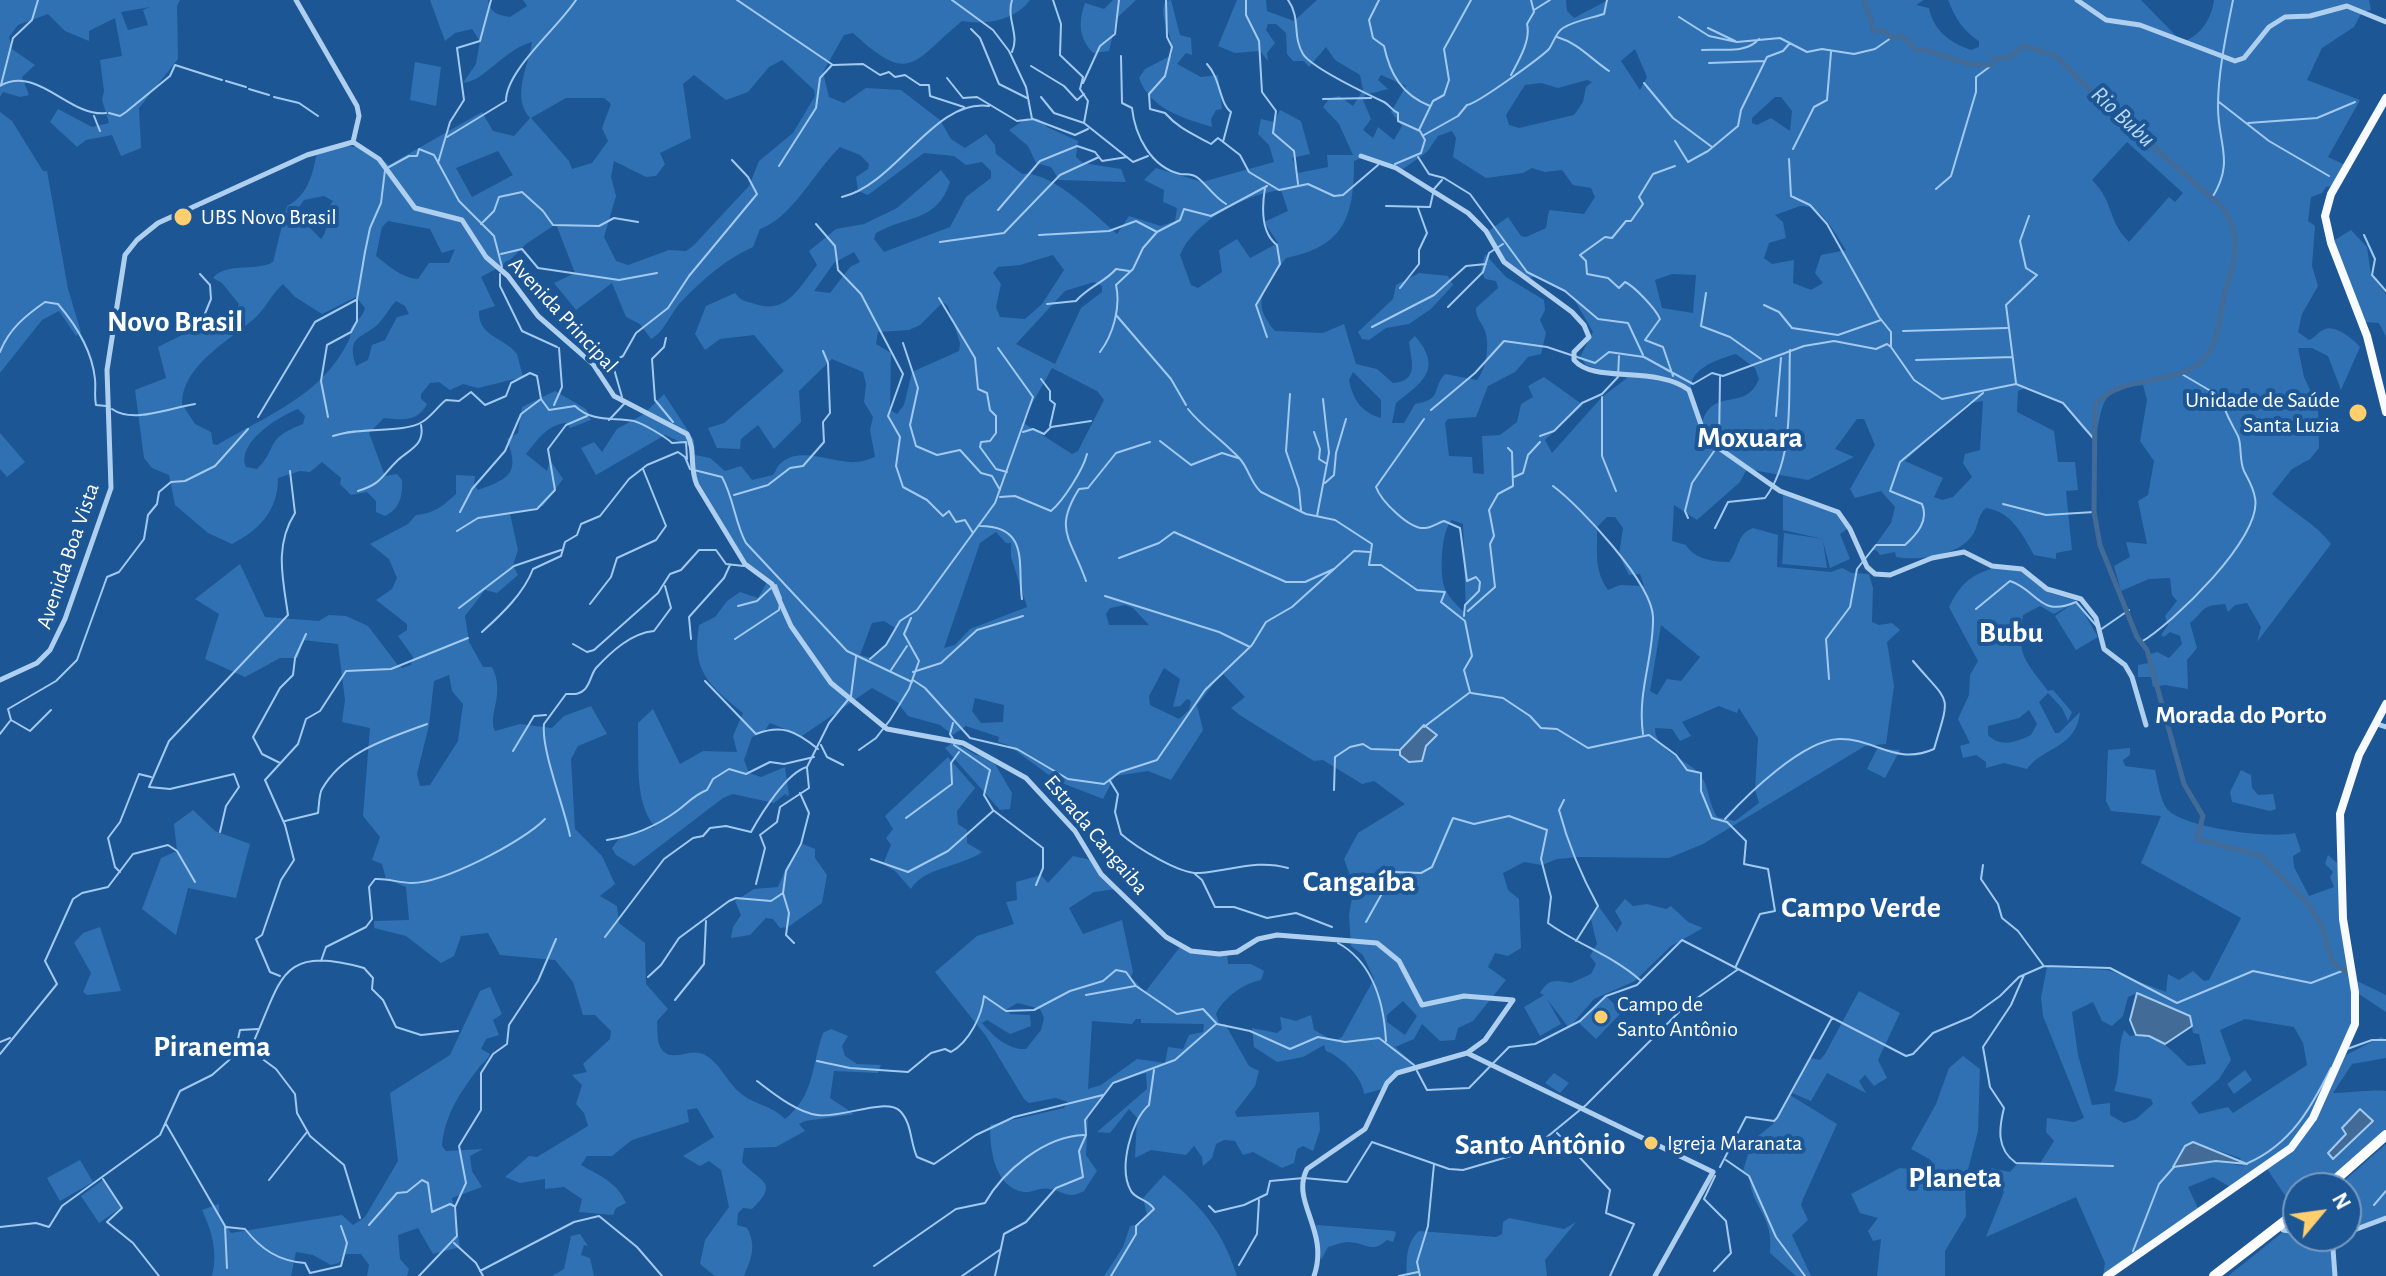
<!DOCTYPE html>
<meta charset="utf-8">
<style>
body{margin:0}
#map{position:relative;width:2386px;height:1276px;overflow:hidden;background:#1c5695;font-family:"Alegreya Sans",sans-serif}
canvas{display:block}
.north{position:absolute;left:2282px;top:1172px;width:80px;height:80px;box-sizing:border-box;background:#1c5695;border:2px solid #779abf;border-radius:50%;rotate:61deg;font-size:22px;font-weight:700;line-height:32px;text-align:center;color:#fff}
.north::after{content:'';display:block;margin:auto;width:28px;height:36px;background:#ffce6d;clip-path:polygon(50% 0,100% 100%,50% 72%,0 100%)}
</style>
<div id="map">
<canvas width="2386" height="1276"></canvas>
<div class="north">N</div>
</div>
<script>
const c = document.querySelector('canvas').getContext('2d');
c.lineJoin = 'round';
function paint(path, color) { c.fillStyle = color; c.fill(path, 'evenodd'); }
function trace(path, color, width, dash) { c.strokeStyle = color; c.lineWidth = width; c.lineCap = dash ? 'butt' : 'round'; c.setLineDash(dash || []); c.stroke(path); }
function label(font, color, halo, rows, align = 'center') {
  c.font = font + ' "Alegreya Sans",sans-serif'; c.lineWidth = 8; c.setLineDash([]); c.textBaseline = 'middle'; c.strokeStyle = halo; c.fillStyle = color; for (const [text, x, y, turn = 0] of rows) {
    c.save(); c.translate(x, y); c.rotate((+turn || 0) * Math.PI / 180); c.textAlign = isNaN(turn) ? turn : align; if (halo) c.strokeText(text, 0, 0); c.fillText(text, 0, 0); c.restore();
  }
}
paint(new Path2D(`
 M 0,0 L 180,0 L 177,6 L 178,59 L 139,108 L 141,148 L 121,156 L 112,135 L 86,140 L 77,147 L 50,122 L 58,109 L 92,127 L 109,123 L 102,100 L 104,91 L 100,60 L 122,56 L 115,18 L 89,31 L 89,41 L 65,31 L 48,14 L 18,25 L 9,37 L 12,49 L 35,65 L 22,77 L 29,95 L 20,97 L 3,92 L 0,97 ZM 150,7 L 143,10 L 148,25 L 128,30 L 121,12 Z
 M 430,0 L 488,0 C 490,13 498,15 510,17 L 527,6 L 523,0 L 1030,0 C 1014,21 986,25 962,21 C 913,61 911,87 853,33 L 844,35 L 823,72 L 829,97 L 844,103 L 866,88 L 901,90 L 940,120 L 951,139 L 965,148 L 986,134 L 995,145 L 996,154 L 1022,174 C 1049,169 1097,216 1117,234 L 1129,216 L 1161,226 L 1175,221 L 1177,208 L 1163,202 L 1164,190 L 1144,180 L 1156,168 L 1202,182 L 1274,162 L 1269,145 L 1258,134 L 1261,119 L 1274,122 L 1280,110 L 1301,121 L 1310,154 L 1292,158 L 1298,173 L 1328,167 L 1327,155 L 1353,155 L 1339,124 L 1323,107 L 1329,99 L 1339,96 L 1353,106 L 1363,90 L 1360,75 L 1335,60 L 1326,47 L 1309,67 L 1304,61 L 1293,61 L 1287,54 L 1286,33 L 1276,24 L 1268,24 L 1266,30 L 1275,43 L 1267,53 L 1268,61 L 1260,51 L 1235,53 L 1218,46 L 1237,0 L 1266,0 L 1267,11 L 1294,21 L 1317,0 L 1566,0 L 1567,11 L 1574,18 L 1608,0 L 1924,0 L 1916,5 L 1929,8 C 1933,30 1950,43 1971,50 L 1979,47 L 1979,41 C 1964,32 1955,18 1948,0 L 2141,0 L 2182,42 C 2200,37 2212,18 2214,0 L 2369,0 L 2371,10 L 2362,12 L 2354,27 L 2322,48 L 2307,80 L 2360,100 L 2328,157 L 2345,165 L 2333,186 L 2326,187 L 2322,193 L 2311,197 L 2308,221 L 2315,226 L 2312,266 L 2318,286 L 2302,314 L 2298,332 L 2309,340 C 2315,338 2319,331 2325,329 C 2336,325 2353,339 2360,347 L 2341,390 L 2328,356 L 2312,348 L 2298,348 L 2304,377 L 2318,407 L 2319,448 L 2310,459 L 2292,469 L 2272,494 C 2292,512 2315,523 2331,544 L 2257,642 L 2261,627 L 2247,603 L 2235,605 L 2228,612 L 2225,604 C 2199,606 2207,609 2190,623 L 2197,648 L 2187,660 L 2188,689 L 2165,685 L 2153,687 L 2151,677 L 2138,677 L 2138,665 L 2149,663 L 2146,645 L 2151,654 L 2157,652 L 2169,658 L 2182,644 L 2180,636 L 2170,632 L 2164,637 L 2161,635 L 2168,625 L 2165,616 L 2177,601 L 2172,595 L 2170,578 L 2149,579 L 2121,591 L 2114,566 L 2130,557 L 2126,542 L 2147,544 L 2138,501 L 2148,495 L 2154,461 L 2140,441 L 2147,400 L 2143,385 C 2097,390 2105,404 2095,437 C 2081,432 2074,414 2063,404 C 2060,400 2034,391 2028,387 L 2018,391 L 2017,412 L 2054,431 L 2058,462 L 2075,462 L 2078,490 L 2066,491 L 2072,550 L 2056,553 L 2056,559 L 2034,555 C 2022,534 2012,512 1986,508 C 1977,515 1979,526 1972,536 C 1957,556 1919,561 1896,557 L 1895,552 L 1880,555 L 1876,550 L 1871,551 L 1891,523 L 1895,507 L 1881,491 L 1855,498 L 1850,489 L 1875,445 L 1864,419 L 1857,419 L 1835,449 L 1854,457 L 1808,480 L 1747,469 L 1740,482 L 1697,520 L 1674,505 L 1672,541 L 1686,545 C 1694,559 1714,562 1729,562 C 1739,551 1736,534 1753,528 L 1778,535 L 1777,567 L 1831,572 L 1842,568 L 1852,573 L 1869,574 L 1873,588 L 1872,622 L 1879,625 L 1892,623 L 1900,630 L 1887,642 L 1894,686 L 1886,744 L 1865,746 L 1703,844 L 1669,858 L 1580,857 L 1557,859 L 1542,865 L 1524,862 L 1503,873 L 1508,890 L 1519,899 L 1521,948 L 1508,956 L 1495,953 L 1488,967 L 1506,980 L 1473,1021 L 1458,1028 L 1455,1040 L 1440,1041 L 1422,1024 L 1414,1039 L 1395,1047 L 1414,1064 L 1392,1076 L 1382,1089 L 1364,1094 C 1363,1077 1340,1056 1326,1051 L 1324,1045 L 1303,1057 L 1277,1062 L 1254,1047 L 1252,1028 L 1277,1033 L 1282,1029 L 1280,1017 L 1296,1021 L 1311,1015 L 1314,1030 L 1334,1041 L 1342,1037 L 1374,979 L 1363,955 L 1351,946 L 1349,915 L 1354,886 L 1344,859 L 1358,833 L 1405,804 L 1374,781 L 1362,784 L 1323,760 L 1314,761 L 1241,716 L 1231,708 L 1245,697 L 1222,673 L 1197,705 L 1203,730 L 1171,780 L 1148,771 L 1115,776 L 1103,799 L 1057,781 L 1008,745 L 998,742 L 999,737 L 966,726 L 953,735 L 940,725 L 908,716 L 897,702 L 872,688 L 802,736 L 770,723 L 764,732 L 752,737 L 744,760 L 749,773 L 761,777 L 785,767 L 789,796 L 785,794 L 774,803 L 733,794 L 723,798 L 634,866 L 616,855 L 612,848 L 621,836 L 655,827 C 634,803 639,759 638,729 L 638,723 L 653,709 L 680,764 L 703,751 L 737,752 L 733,736 L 743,713 C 709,685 691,671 699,625 L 715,617 L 727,601 L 740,592 L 758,598 L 767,582 L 750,568 L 696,478 L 690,446 L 665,435 L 596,475 L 581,448 L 594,442 L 602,452 L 617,429 L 644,414 L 664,394 L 694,440 L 695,455 L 710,458 L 725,471 L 741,466 L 752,480 L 773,475 C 776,472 776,468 779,465 C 798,444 834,464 856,462 C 862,462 869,459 875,457 L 870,430 L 873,417 L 864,402 L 866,384 L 863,372 L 832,359 L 799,391 L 801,422 L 774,449 L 758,425 L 741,439 L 740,449 L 717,448 L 708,428 L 724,423 L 784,371 L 754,335 L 720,339 L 705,350 L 695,334 L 706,306 L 735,293 C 740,300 744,301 752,303 C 786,316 798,289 817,265 L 809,251 L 836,229 L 864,224 L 897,208 L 941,170 L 950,182 C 937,222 908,215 876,233 L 874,239 L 884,252 L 950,227 L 966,197 L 991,178 L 991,171 L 982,162 L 966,165 L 954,156 L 924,153 L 868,195 L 858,191 L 856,177 L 868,169 L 869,164 L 860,155 L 840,147 C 814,172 792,218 760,229 L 753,247 C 726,259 703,279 682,301 C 671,312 664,333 651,339 L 640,324 L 626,317 L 612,283 L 576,310 L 554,283 L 575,273 L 556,224 L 526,244 L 507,263 L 481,277 L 495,306 L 479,311 C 478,337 504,337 517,354 L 523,377 L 478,388 L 463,384 L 450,390 L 439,382 L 430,383 L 421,394 L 421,399 L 427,404 C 418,422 402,420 384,418 L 369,433 L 385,476 L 397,474 L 402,480 C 403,495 400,509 385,516 L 376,512 L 376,501 L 367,492 L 351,495 L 340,484 L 341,478 L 322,462 L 310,472 L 300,471 L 278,478 C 278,511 259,530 232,544 L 208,533 L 175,505 L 169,475 L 152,468 L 144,458 L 135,390 L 166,378 L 158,347 L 188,332 L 195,324 C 216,328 230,326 239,304 L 222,283 L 213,278 C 225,262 255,272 273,262 L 287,206 C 308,196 313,173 317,152 C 347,142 365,144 389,165 L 482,112 L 493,131 L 514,136 L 530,118 C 511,97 528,68 532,42 C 503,50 485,81 463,83 L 476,64 L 480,41 L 472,29 L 455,33 L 445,41 ZM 1635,49 L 1647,77 L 1640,90 L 1621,61 ZM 782,60 L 814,90 L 815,96 L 793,133 L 759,161 L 749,186 L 693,246 L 686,251 L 669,250 L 628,265 L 616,261 L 604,237 L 616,196 L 611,177 L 614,161 L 646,177 L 656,176 L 665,164 L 660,153 L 691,138 L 683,84 L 694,75 L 726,100 L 748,92 L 769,67 ZM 1381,75 L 1406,86 L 1391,112 L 1402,126 L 1394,140 L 1378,127 L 1373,138 L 1363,130 L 1371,119 L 1363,100 L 1365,95 L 1388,89 L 1378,80 ZM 1587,80 L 1592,82 L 1586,87 L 1583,102 L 1574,115 L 1519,128 L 1509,125 L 1506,115 L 1525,85 L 1541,83 L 1558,88 ZM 1775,97 L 1781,97 L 1792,111 L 1790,131 L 1771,118 L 1757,125 L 1752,123 L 1752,118 ZM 566,98 L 604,98 L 611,104 L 602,128 L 608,141 L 592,163 L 572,169 L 569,161 L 531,118 ZM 1452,131 L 1456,138 L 1453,157 L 1486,178 L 1523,173 L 1532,168 L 1545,172 L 1562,170 L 1573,185 L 1591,188 L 1595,197 L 1584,214 L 1549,210 L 1546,228 L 1526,237 L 1521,236 L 1508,217 L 1487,232 L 1504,261 L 1528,279 L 1535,276 L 1571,294 L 1593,332 L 1580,357 L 1586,365 L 1627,378 L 1602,397 L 1552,453 L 1545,440 L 1583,405 L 1544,377 L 1528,386 L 1533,397 L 1521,404 L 1517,422 L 1500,435 L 1482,436 L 1484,474 L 1473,473 L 1472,457 L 1449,456 L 1445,423 L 1448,419 L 1476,417 L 1488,386 L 1515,372 L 1528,357 L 1541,354 L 1546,333 L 1540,320 L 1545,310 L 1544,300 L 1506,277 L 1485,254 L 1481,271 L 1485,279 L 1496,281 L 1498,288 L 1476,308 C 1476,319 1481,321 1485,331 C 1490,345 1486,369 1477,380 L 1445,374 C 1431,389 1444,399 1415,404 L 1404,423 L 1392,423 L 1396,403 C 1421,383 1444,370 1415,336 L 1409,342 C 1411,360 1420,381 1393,383 L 1377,369 L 1356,364 L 1344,324 L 1323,333 L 1275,331 C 1248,300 1267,286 1286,258 C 1344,246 1354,218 1354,161 L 1361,158 L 1403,169 L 1427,152 L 1438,136 ZM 2127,142 L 2183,193 L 2175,202 L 2169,197 L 2129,242 C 2106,219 2115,203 2092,180 ZM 498,151 L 513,175 L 472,197 L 456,168 ZM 1281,190 L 1288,211 L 1264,222 L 1278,243 L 1250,258 L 1237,239 L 1219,250 L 1222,272 L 1198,288 L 1191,285 L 1180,255 C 1194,221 1246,194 1281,190 ZM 324,196 L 333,201 C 323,213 331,228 321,239 L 308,226 L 299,207 L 304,200 ZM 1800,206 C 1822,204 1834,233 1846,250 L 1821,255 L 1815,273 L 1823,283 L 1811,290 L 1793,283 L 1794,260 L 1772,264 L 1764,258 L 1769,243 L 1786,238 L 1783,222 L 1775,215 ZM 388,221 L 430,229 L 442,253 L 455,249 L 449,263 L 429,263 L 418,279 C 402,278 389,266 376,256 L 382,227 ZM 854,252 L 860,262 L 850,267 L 830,293 L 814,291 L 834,263 ZM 1053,255 L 1064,270 L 1042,304 L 1025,319 L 1000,317 L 996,307 L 1001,284 L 993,273 L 998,267 L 1020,265 ZM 1672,274 L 1696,275 L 1693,313 L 1662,308 L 1655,280 ZM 1094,282 L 1102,286 L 1102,292 L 1081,308 L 1055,364 L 1016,344 L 1065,291 ZM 283,284 L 295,297 L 322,314 L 356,297 L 365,308 C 362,319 355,321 351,328 C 350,332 351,336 349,340 C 322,396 267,415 217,445 L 213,444 L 211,432 L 195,424 L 182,404 C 182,365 229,341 255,318 C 266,308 272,293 283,284 ZM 396,301 L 405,306 L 409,314 L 397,317 L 385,340 L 372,345 L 368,360 L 356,366 C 345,333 365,339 380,322 C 386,315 390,307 396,301 ZM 943,302 L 948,306 L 960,343 L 959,351 L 912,372 L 904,405 L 897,414 L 890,410 L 891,353 L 876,344 L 878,332 L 909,330 L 920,325 ZM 1736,354 L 1755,368 L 1759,379 C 1745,414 1712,384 1701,426 C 1699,416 1691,396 1691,388 C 1690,368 1721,358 1736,354 ZM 1052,368 L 1097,391 L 1104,400 L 1078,451 L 1072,454 L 1022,422 ZM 1353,372 L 1381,400 L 1381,418 C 1361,412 1353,400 1349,380 ZM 1983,401 L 1980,450 L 1965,454 L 1963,463 L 1972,477 L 1953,497 L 1942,500 L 1934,497 L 1943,478 L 1905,461 L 1968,403 ZM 298,409 L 305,416 L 303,424 C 263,439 279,448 257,469 L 246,467 C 236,443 279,416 298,409 ZM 1607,517 L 1615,517 L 1623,528 L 1619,555 L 1629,575 L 1640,574 L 1644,586 L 1620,585 L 1608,590 C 1593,568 1598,552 1597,527 ZM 1452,520 L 1463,524 L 1466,614 C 1458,606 1450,599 1445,589 C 1439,575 1441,530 1452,520 ZM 996,532 L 1006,543 L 1011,543 L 1011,557 L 1027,607 L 970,629 L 955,645 L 944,648 L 980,543 ZM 1125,605 L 1133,608 L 1149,625 L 1109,625 L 1106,614 L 1110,608 ZM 884,621 L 895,628 L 883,649 L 871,658 L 860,655 L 872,623 ZM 1661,625 L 1700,657 L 1681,681 L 1667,679 L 1657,695 L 1650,691 ZM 1164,668 L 1180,679 L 1173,707 L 1180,706 L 1187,699 L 1191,701 L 1189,710 L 1179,719 L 1150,705 L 1149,696 ZM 975,698 L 1004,705 L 1003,722 L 981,723 L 972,711 ZM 1719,706 L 1737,713 L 1739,708 L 1758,738 L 1755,790 L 1759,803 L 1735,821 L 1717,817 C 1709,805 1709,787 1701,776 C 1688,758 1655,753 1655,728 L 1672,729 L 1680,741 L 1691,736 L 1682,722 ZM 1403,1001 L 1417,1016 L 1405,1035 L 1387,1022 L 1387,1015 Z
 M 1113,0 L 1136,0 L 1117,18 L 1109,51 L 1093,53 C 1079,38 1078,23 1085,3 L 1104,9 Z
 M 1171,0 L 1180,35 L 1191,38 L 1192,55 L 1186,53 L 1177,64 L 1201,77 L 1218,75 L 1222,109 L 1216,110 L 1211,119 L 1212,127 C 1183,118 1150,109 1139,78 L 1145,69 L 1172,55 C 1174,34 1158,20 1165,1 Z
 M 415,62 L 441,67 L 436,106 L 410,100 Z
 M 0,112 L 12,121 L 43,171 L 47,171 L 68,289 L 81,332 L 76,336 L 59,311 L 42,320 L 0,373 Z
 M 1027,118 L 1039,119 L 1047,127 L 1078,141 L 1076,157 L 1083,163 L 1121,169 L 1126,182 L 1059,180 L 1051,167 L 1036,163 L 1028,146 L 1009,130 Z
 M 2351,230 L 2367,247 L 2371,275 L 2386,294 L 2386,337 L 2379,323 L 2365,322 L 2333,241 Z
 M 1419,273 L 1448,276 L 1453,285 L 1431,309 L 1409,324 L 1386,328 L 1369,340 L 1362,339 L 1358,332 L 1393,299 L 1396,285 Z
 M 555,391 L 586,409 L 591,420 L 570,428 L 567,423 C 548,424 538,439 526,454 L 547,471 L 550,460 L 563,479 L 543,506 L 510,514 L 518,550 L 513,565 L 518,575 L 497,593 L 485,590 L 465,616 L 469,642 L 483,667 L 492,667 C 506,695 487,714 495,731 L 520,724 L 552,728 L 564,716 L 591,706 L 607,734 L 578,746 L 571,759 L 575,829 L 602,856 L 615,884 L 600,896 L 617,906 L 619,923 L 645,943 L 646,984 L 668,1009 L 657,1021 C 658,1031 656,1044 663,1051 C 673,1061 687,1050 699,1053 C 716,1056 725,1079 738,1091 C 751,1104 772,1105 785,1119 C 815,1095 811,1067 823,1033 L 831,1029 L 848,1036 L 842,1046 L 845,1056 L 857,1064 L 881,1065 L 878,1073 L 834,1071 L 830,1098 L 854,1114 L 805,1121 L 799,1124 L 805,1131 L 776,1147 L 744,1148 L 742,1162 C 757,1181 782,1181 752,1209 L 743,1208 L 738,1213 L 737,1225 L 747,1228 C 757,1246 751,1259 744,1276 L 715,1276 L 700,1264 L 705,1240 L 729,1207 L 721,1170 L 709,1161 L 700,1166 L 683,1156 L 714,1137 L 697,1108 L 687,1110 L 689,1122 L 632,1140 L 612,1156 L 587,1156 L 581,1165 C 600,1176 617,1182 626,1203 L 616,1208 L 613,1215 L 579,1212 L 582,1199 L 564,1187 L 545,1189 L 545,1179 L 520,1183 L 505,1177 L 529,1156 L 537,1157 L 588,1126 L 584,1113 L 576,1104 L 582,1085 L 572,1075 L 587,1072 L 583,1064 L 610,1039 L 611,1031 L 595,1015 L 583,1015 L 573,982 L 555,960 L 500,955 L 488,933 L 461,936 L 454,956 L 441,963 L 406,936 L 374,928 L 374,921 L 409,920 L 406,887 L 386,879 L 382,864 L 372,860 L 380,837 L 363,816 L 370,728 L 342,722 L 345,700 L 338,644 L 303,640 L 298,658 L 280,658 L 245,677 L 205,659 L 219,614 L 195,599 L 240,564 L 265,617 L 319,621 L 329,615 L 346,616 L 368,626 L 397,664 L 402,668 L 411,665 L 413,657 L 398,636 L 407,630 L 407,624 L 376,600 L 392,589 L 397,578 L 389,559 L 370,544 L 408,524 L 416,515 C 433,514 443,506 456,494 L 456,475 L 475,476 L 474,484 L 478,490 C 512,478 519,472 507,439 L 518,433 L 522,407 ZM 449,675 L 452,691 L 463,704 L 458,741 L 430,785 L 420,786 L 417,774 L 429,725 L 434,681 Z
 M 0,433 L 25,462 L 7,477 L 0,469 Z
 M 1783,494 L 1834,511 L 1847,529 L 1840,534 L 1850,559 L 1830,568 L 1823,541 L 1827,568 L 1782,564 L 1784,533 L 1823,539 L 1783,530 Z
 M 2005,566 L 2020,568 L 2050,593 L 2077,601 L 2098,637 L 2076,650 L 2055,616 L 2075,602 L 2054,614 L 2040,606 L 2023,615 C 2016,655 2025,660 2048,691 L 2053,690 L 2072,712 L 2068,721 L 2062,708 L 2048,693 L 2039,702 L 2055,733 L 2059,733 L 2080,712 C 2076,749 2044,746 2027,769 L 2004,763 L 1986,768 L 1986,762 L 1976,755 L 1963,758 L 1960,746 L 1970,743 L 1958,719 L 1969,695 L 1970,675 L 1978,661 L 1949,607 C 1962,580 1976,571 2005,566 ZM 2029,710 L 2037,724 L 2031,735 C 2016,742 2001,748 1988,735 L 1988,726 L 2019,718 Z
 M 954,742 L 976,755 L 991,757 L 1012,793 L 1010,809 L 1000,810 L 945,748 Z
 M 2130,748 L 2130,755 L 2123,760 L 2125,766 L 2155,770 C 2158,782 2160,802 2169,811 C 2187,828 2271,839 2295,833 L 2301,851 L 2293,856 L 2294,867 L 2309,896 L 2334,887 L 2330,877 L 2333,872 L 2325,864 L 2328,855 L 2337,863 L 2352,981 L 2351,1033 L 2306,1122 L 2290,1144 L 2232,1188 L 2213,1177 L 2188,1187 L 2199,1210 L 2103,1276 L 2105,1263 L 2076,1197 L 1986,1237 L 2004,1192 L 1991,1168 L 2010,1172 L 2017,1164 L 2039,1165 L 2054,1141 L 2046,1132 L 2047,1118 L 2074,1122 L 2084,1118 L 2043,1016 L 2041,998 L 2047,967 L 2108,970 L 2166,992 L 2168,974 L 2179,980 L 2193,971 L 2204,981 L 2209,980 L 2241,918 L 2141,863 L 2161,816 L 2111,811 L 2106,801 L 2108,750 ZM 2137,993 L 2190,1016 L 2193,1033 L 2199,1034 L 2206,1064 L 2188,1066 C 2171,1050 2156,1030 2130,1036 L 2124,1030 C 2116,1050 2122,1071 2114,1091 L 2151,1099 L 2153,1104 L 2136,1119 L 2124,1123 L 2110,1115 L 2110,1103 L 2092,1105 L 2078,1055 L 2072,1012 L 2093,1002 L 2102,1021 L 2112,1026 L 2123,1016 L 2128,997 ZM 2245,1019 L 2294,1027 L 2303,1043 L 2307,1065 L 2233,1113 L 2228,1107 L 2199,1114 L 2191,1103 L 2219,1079 L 2231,1060 L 2220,1030 ZM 2193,1142 L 2240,1158 L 2243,1166 L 2216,1161 L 2175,1167 L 2173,1165 L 2185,1146 Z
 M 1877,749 L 1900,750 L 1885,778 L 1867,769 Z
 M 948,757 L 975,788 L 957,811 L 958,824 L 967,830 L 967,843 L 982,852 C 961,867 924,867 911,889 L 895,871 L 883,864 L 891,845 L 886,838 L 893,829 L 885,816 Z
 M 2241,770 L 2251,775 L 2252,788 L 2258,795 L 2273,794 L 2276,809 L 2270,811 L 2232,802 L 2230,792 Z
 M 193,810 L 215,831 L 250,844 L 236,898 L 188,888 L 176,935 L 142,909 L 161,858 L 177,851 L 174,824 Z
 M 803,844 L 815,849 L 815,858 L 827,875 L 822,903 L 788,927 L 780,928 L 773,919 L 766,918 L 750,935 L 731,938 L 733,927 L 741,915 L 735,901 L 754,889 L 778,887 L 787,866 Z
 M 1073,856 L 1091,860 L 1116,889 L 1094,892 L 1069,908 L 1083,934 L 1122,920 L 1133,972 L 1131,977 L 1145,992 L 1180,947 L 1227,954 L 1228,964 L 1251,964 L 1264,971 L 1261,980 C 1244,983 1223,998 1216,1014 L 1220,1025 L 1225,1024 L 1249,1066 L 1259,1071 L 1255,1086 L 1235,1112 L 1237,1117 L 1319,1112 L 1320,1130 L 1313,1151 L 1303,1146 L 1297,1149 L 1294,1163 L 1282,1168 L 1253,1152 L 1243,1155 L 1235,1141 L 1224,1140 L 1216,1144 L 1212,1158 L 1203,1166 L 1202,1157 L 1194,1146 L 1186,1155 L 1151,1150 L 1135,1158 L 1137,1118 L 1129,1109 L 1110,1133 L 1097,1132 L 1147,1089 L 1146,1073 L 1115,1081 L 1088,1116 L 1086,1155 L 1097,1171 L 1084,1191 C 1068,1200 1064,1191 1049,1189 C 1040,1187 1033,1193 1024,1192 C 994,1187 990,1150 990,1125 L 1064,1108 L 1068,1102 L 1056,1098 L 1029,1103 L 1024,1099 L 986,1036 L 935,972 L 977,936 L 1014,924 L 1006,902 L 1017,900 L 1016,882 L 1041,875 L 1048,883 ZM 1018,1003 L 1040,1009 L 1044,1018 L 1041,1030 L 1026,1049 C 1008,1050 993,1036 982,1023 L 987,1020 L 1010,1034 L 1031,1026 L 1030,1015 L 1010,1014 L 1007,1009 ZM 1136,1019 L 1141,1019 L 1141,1023 L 1204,1024 L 1203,1032 L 1189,1035 L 1183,1049 L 1168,1047 L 1165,1063 L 1137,1059 L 1101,1085 L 1088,1089 L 1092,1021 L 1132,1024 Z
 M 1625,899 L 1633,906 L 1647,904 L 1666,909 L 1671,906 L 1688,922 L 1703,928 L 1671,946 L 1635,981 L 1594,999 L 1569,1028 L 1547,999 L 1561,1024 L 1540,1036 L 1524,1007 L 1544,995 L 1540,993 C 1548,978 1557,980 1571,983 L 1591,974 L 1596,964 L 1590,956 L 1597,944 L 1590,915 L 1599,907 L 1617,932 L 1622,923 L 1615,911 Z
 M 100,927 L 121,991 L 87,995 L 83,992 L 91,973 L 74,943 L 83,933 Z
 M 2357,981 L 2386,995 L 2386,1012 L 2359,994 Z
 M 490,987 L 502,1014 L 493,1020 L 499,1035 L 486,1039 L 481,1049 L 490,1054 C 487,1061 482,1063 478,1069 C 460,1092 444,1117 442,1146 L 446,1151 L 483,1149 L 470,1156 L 472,1171 L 482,1187 L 452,1198 L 460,1247 L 433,1254 L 418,1228 L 398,1235 L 400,1259 L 409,1269 L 407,1276 L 367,1276 L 369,1265 L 361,1254 L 346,1254 L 339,1263 L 331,1265 L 313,1255 L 296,1252 L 291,1276 L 212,1276 C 218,1253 212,1231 202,1210 L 219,1204 L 219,1214 L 231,1233 L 342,1215 L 353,1225 L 365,1217 L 398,1161 L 390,1093 L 450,1055 L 480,991 Z
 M 1859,991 L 1900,1013 L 1878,1060 L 1887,1078 L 1874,1086 L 1865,1075 L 1859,1081 L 1866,1093 L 1827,1073 L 1811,1101 L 1792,1093 L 1810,1058 L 1820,1060 L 1825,1054 Z
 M 1605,995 L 1622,1012 L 1596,1039 L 1579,1023 Z
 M 2381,1037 L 2386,1040 L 2386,1058 L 2352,1064 L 2333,1093 C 2343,1093 2380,1089 2386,1091 L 2386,1132 L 2321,1188 L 2298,1188 L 2298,1207 L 2295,1210 L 2267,1169 L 2314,1120 L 2346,1055 ZM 2347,1134 L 2353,1141 L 2332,1159 L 2328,1152 Z
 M 1963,1056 L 1980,1069 L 1978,1131 L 1965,1181 L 1966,1216 L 1945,1251 L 1945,1276 L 1877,1276 L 1881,1239 L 1873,1241 L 1868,1231 L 1878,1218 L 1860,1213 L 1851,1194 L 1900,1168 L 1935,1171 L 1931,1160 L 1911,1149 L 1936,1104 L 1949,1068 Z
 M 2245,1070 L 2252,1080 L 2234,1094 L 2227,1084 Z
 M 1554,1073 L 1569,1083 L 1560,1093 L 1545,1083 Z
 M 1790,1095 L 1837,1124 L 1803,1199 L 1801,1205 L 1808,1220 L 1792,1235 L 1811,1276 L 1796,1276 L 1770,1253 C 1774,1214 1749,1205 1750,1177 L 1743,1171 L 1752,1141 L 1773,1124 Z
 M 2386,1144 L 2386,1217 L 2346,1230 L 2346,1188 L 2336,1188 Z
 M 80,1160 L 93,1182 L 60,1201 L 47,1178 Z
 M 1164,1175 C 1201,1206 1222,1229 1237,1276 L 1104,1276 L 1123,1247 L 1130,1226 L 1141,1224 L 1147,1215 L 1143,1198 Z
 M 103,1180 L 122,1207 L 99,1223 L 81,1196 Z
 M 1509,1218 L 1564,1229 L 1576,1222 L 1545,1260 L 1547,1276 L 1407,1276 C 1406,1260 1406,1243 1419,1231 L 1496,1237 L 1502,1234 L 1503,1222 Z
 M 2298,1220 L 2298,1236 L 2335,1236 L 2330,1246 L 2333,1276 L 2228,1276 Z
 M 1316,1225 L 1394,1231 L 1396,1233 L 1393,1242 L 1387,1240 C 1372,1254 1366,1243 1349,1242 C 1342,1242 1335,1245 1328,1247 L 1321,1260 Z
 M 580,1234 L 588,1246 L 584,1245 L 581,1255 L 590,1258 L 594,1276 L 552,1276 L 564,1269 L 571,1236 Z`), '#3071b3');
const water = new Path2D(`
 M 1424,725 L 1437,735 L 1426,746 L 1422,761 L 1409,762 L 1400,755 L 1400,750 Z
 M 2137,993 L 2190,1016 L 2192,1026 L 2165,1044 L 2149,1036 L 2136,1035 L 2130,1020 Z
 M 2360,1109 L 2373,1121 L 2333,1159 L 2328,1153 L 2346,1134 L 2342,1128 Z
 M 2193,1142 L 2247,1164 L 2216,1161 L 2173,1167 L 2185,1146 Z`);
paint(water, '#426b98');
trace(water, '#a2caf1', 2);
trace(new Path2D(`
 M 737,0 L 833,65 L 863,64 L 880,75 L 889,72 L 895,77 L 905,75 L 920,85 L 929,85 L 930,96 L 964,107
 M 952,0 L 993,30 L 1009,51 L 1026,87 L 1032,119
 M 1012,0 C 1006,19 1020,35 1012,52
 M 1053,0 L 1061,24 L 1060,55 L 1083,77 L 1080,89 L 1088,101 L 1084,123
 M 1166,0 L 1167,37 L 1172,47 L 1165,76 L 1149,94 L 1150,109 L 1165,113 C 1178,128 1193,134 1211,144 L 1218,138 L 1240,155 L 1249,172 L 1279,190 L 1308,184 L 1334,196 L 1343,195 L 1378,165
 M 1246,0 L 1246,15 L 1259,41 L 1262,92 L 1276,111 L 1273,133 L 1294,151 L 1298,184
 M 1288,0 C 1301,18 1292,36 1303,54 C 1312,68 1367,94 1384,102 C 1390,105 1391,110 1398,113 L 1398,121 L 1420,131 L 1425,140 L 1421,153 L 1395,164
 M 1379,0 L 1369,20 L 1373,38 L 1384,46 C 1390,74 1402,95 1430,106
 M 1534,10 L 1550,0
 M 1679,17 L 1709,36 L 1737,42 L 1780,38 L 1807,52 L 1822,49 L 1854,54 L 1875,49 L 1891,38
 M 1708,28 L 1735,41
 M 971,29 L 980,38 L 999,84 L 1027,98
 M 1557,37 C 1578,43 1591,59 1609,71
 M 1702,50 C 1721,48 1745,55 1759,39
 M 1121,56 L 1122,103 L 1132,108 C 1135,136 1151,167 1180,174 C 1187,175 1192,173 1198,178 C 1209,187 1214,197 1226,204
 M 1709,63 L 1765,61
 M 1207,64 C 1221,79 1219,103 1231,112 L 1223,142
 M 1031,66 L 1064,86 L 1077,100 L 1084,94
 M 1511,75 C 1519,60 1531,40 1527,24 L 1534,12 L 1531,0
 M 947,78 L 963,98 L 977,97 L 1017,121 L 1033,119 L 1075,135 L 1088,129
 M 226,81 L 246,87
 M 1083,83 L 1100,46 L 1115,34 L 1119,0
 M 1644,83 L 1673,118 L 1712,147
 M 1,85 L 13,38 L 32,20 L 38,0
 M 0,86 C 37,64 70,118 106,113
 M 249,89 L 269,95
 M 274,97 L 299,103 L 318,116
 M 1041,97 L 1054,113 L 1084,123 L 1133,162 L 1148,156
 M 1323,99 L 1371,98
 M 2219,102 L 2269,141 L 2329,176
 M 109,113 L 120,116 L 126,112 L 170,76 L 175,65 L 222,80
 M 94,116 L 100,131
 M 2248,123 L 2317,118 L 2355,102
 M 1419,130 L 1433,101 L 1444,95 L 1449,80 L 1444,49 L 1471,0
 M 1424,135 L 1458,116 L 1467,105 C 1477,104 1540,58 1549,49 C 1554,42 1556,32 1563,28 C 1574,21 1591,18 1604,14 L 1607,0
 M 447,137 L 506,101 C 506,70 557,29 576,0
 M 1675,141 L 1688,162 L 1708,151 L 1738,126 L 1741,110 L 1767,57 L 1783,51 L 1790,43
 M 1793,149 L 1814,107 L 1827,100 L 1831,52
 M 1418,157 L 1429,174 L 1444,178 L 1470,194 L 1527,272 L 1565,291 L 1598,319 L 1628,323 L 1643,355
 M 1789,159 L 1791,196 L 1810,205 L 1827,224 L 1879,317 L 1891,332 L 1891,347 L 1914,380 L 1942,399 L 2016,384 L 2063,403 L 2093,438
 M 438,163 L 450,122 L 464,100 L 457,48 L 480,41 L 491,0
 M 779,166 L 816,108 L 820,78 L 832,65
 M 389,167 L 409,156 L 417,156 L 419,149 L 434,155 L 459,201 L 494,236 L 502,267
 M 1265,188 C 1262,206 1260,232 1277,245 L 1280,264 L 1256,305 L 1267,337
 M 1936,189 L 1951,176 L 1976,92 L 1976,77 L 1992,65
 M 842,197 C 897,184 934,98 989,106
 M 2212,198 C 2235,161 2218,145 2218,107 C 2218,72 2226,35 2233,0
 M 1386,206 L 1430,207 L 1434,189 L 1442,180
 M 998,210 L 1040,161 L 1077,146 L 1095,152 L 1102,161 L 1127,157
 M 481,224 L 494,211 L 499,197 L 522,192 L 543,211 L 553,225 L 599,226 L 614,218 L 638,222
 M 816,224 L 835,246 L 838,270 L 861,294 L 903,374 L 888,416 L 900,437 L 896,466 L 903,487 L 927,500 L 943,516 L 949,511 L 956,522 L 965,520 L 973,533
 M 1039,235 L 1109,231 L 1136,221 L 1157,232
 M 2364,235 L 2375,259 L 2372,275 L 2386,291
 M 940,242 L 1004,233 L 1060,175 L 1099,157
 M 501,254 L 522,249 L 538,268 L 619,280 L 657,273
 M 200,274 L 210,285 L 211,299 L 204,316
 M 500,274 L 500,286 L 522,331 L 557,347
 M 1400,288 L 1419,264 L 1419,250 L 1427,233 L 1418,208
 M 1706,293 L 1701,326 L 1730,337 L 1761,359
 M 939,298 L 975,358 L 978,389 L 987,393 L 990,410 L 996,416 L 996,433 L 990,441 L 981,442 L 980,447 L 996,469 L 1007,472
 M 1047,304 L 1076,301 C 1088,287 1105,282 1116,269 L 1129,271
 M 1764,305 L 1779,312 L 1792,328 L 1838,335 L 1881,320
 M 1448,307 L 1483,272 L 1489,253 L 1503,244
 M 1116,315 L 1171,379 L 1186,405
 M 1372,327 L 1434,295 L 1466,266 L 1486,264
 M 1903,331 L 2007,328
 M 666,338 L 664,347 L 652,359 L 655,400 L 673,422
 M 903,343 L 918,388 L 910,425 L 916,446 L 937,455 L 960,450 L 981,473 L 992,476 L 1000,490
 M 0,352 C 9,329 25,316 45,302 L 58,304 C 76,325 92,350 95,379 C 96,388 94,396 96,405 L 106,406
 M 1100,352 C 1113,335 1121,307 1116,285 L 1133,269 L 1143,248 L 1157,232 L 1180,220 L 1184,209 L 1211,216 L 1267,186
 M 1916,360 L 2012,357
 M 1673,376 L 1663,347 L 1645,340 L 1660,319 C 1656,309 1634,286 1625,282 L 1619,288 L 1608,278 L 1587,274 L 1586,261 L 1580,255 L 1605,237 L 1612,238 L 1626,221 L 1631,221 L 1643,204 L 1639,197 L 1653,174 L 1675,166
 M 1041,379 L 1050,391 L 1050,400 L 1055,404 L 1050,426
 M 2016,383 L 2006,305 L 2037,275 L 2026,268 L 2020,241 L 2029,216
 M 1290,394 L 1286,451 L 1299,489 L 1301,510
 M 622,397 L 612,362 L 623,356 L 636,333 L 668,308 L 689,276 L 757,194 L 748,177 L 732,160
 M 1602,397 L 1602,456 L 1616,491
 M 554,405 L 562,387 L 559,348
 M 112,409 C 133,424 169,408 195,404
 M 1188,409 C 1203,428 1224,441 1240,459 C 1249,469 1250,482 1261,492 L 1306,514 L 1335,520 L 1372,544 L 1369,565 L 1381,565 L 1417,590 L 1445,592 L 1441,602 L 1465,621 L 1472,656 L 1464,670 L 1470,692
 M 1431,410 L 1475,373 L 1504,341 L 1547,347 L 1595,363 L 1609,352 L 1644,357 L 1693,384 L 1712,373 L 1723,376 L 1804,346 L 1834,341 L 1876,349 L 1887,344 L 1891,347
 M 1776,416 L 1781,358
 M 258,417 L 315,322 L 356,300
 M 328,417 L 321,381 L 327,345 L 351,332 L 357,321 L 357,299 L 365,252 L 370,228 L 381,203 L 385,170
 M 1424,419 L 1376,487 C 1381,501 1410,530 1425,528 C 1431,528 1438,523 1444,521 L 1460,528 L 1467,581 L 1476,577 L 1480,582 L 1479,591 L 1465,605 L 1464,616
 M 609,420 L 624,404
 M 1023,432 L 1033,429 L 1044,434 L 1051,427 L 1091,421
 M 1314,432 L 1320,449 L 1319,459 L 1327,464
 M 333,436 C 360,426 403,434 422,422 C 431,417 438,406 446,400 L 459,401 L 471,392 L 485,405 L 506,396 L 511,383 L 530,373 L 537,376 L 541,399 L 549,410 L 575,406 C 593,423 613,417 634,421 C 642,423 666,437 672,443 L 686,442 L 687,459
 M 1540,436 L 1554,431 L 1582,403 L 1602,394 L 1618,377 L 1619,356
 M 1160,441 L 1191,465 L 1222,453 L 1238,458
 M 1514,477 L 1523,473 L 1528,455 L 1540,442
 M 1325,483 L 1334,475 L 1336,453 L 1346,419
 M 1553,486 C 1580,506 1652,583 1653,617 C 1654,657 1637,691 1643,734
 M 358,491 C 383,483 381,476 398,460 C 410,449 425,445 421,425
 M 734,495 L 768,485 L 790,468 L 803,466 L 824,442 L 823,422 L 830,413 L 828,363 L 823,351
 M 1000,497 L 1015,496 L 1051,511 C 1063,501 1083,470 1087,454
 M 2003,504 L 2046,515 L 2094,512
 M 460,512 L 472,489 L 505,451 L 521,414 L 541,399
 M 1317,516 L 1329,453 L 1323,399
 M 1688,518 L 1685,511 L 1692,483 L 1719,444 L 1720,377
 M 980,526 C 1031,526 1017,567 1022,599
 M 1715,528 L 1728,502 L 1765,498 C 1795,459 1788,397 1790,350
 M 457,531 L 478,518 L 537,509 L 555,490 L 548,449 L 566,425 L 587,416
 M 1119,558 L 1159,543 L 1174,532 L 1286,582 L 1305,582 L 1334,569
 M 1086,581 C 1071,538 1053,530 1079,489 L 1088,488 L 1116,453 L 1150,442
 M 1105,596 L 1219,632 L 1250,647
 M 590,604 L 611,577 L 617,558 L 656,540 L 666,526 L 643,469
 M 738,606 L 757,601 L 772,587
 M 459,608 L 514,566 L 561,550
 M 1976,609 L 2010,581 C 2038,590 2039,618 2076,602 L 2100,630 L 2129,610
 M 1468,611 L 1495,587 L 1490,544 L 1494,536 L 1489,510 L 1498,494 L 1513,486 L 1512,452 L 1508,448
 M 482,632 C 502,614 524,593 533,569 L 561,556 L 565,542 L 577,535 L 581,524 L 600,516 L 629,479 L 647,465 L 678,452 L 685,457 L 690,469 L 722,477 C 734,499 735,523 746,543 L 847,651 L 912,682
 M 691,639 L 689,617 L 724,578 L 730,565
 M 735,639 L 779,610 L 781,598 L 776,585
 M 2141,642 C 2172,624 2263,537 2255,498 C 2253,486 2249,481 2244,471 C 2239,460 2242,445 2238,436 C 2231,422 2224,412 2221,397 L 2180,373
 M 573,644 L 587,652 L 594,650 L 658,593 L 670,574 L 681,570 L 699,550 L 716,550 L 726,564 L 744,566
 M 870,659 L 886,645 L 900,621 L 917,610 L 995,503 L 1033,397 L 998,348
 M 891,670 L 907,646
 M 913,672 L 941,663 L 977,630 L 1023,616
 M 1829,679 L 1826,639 L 1850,607 L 1857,569 L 1876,545 L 1905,545 C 1917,534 1929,521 1922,504 L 1890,491 L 1900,462 L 1983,393
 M 913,680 L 925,688 L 970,738 L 1017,749 L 1068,779 L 1104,784 L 1120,772 L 1157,760 L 1205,690 L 1252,645 L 1266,622 L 1292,607 L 1354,551 L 1370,552
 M 705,681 L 756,734 C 782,724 796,731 818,749
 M 1471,693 L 1503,698 L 1530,716 L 1541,728 L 1557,729 L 1588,748 L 1649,735 L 1676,755 L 1687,770 L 1701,773 L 1701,791 L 1712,818 L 1727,822 L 1746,841 L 1744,864 L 1768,869 L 1775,911 L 1760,914 L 1736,966
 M 51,710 L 30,731 L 11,720 L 8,709 L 56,681 L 77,660 L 107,577 L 119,572 L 144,539 L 148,515 L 157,504 L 159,492 L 171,482 L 185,481 L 215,466 L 248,429
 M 953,723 L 950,734 L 953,739
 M 1424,727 L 1469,693
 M 0,734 L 10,721
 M 821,745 L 827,757 L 843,765
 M 954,745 L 990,770 L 984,795 L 993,810 L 1043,848 L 1043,868 L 1036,885
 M 859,750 L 876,738 L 890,720 L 909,689 L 919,661 L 904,634 L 911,618
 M 513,751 L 534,716 L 546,715
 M 280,763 L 262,754 L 253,737 L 280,688 L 293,675 L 295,658 L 306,634
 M 1110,781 L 1118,794 L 1115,812 L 1121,834 C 1136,847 1180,875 1200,873 C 1231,871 1256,859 1288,868
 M 1334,790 L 1335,757 L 1350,747 L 1363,744 L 1371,749 L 1400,750
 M 1564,800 L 1559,810 C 1568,844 1581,875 1598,906 L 1576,941
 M 906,818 L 952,784 L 951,763 L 959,752
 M 1725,819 C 1748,794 1803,740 1839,739 C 1874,738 1896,766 1934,749 C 1951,691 1951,706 1913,661
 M 285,821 L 318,813 C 319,806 319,794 322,789 C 344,751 387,739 427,724
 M 220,832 L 226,806 L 239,787 L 234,774 L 170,789 L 149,787 L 169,741 L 288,615 C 283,579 274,546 295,513 L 290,471
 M 570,836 C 564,806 541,750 544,724 L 566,694 C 573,694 579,695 584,690 C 590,685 591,674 596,668 C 611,652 631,633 654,631 L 671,608 L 665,586
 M 607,840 C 634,836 655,827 677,811 C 689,802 694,795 707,790 L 713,779 L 729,769 L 746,774 L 770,762 L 784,764 L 814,757
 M 871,859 L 908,872 L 948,851 L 993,811
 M 1983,865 L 1981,879 L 1998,904 L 2002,918 L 2018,931 L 2043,965
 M 120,872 L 115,867 L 108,838 L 120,822 L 139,774 L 151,777
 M 1195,874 L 1202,880 L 1215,907 L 1234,907 L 1267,918 L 1296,913 L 1332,927
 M 756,884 L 765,848 L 760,835 L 777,822 L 780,807 L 809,788 L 807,768
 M 1366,922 L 1394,872 L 1421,873 L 1432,867 L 1453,818 L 1474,824 L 1509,816 L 1547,830 L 1541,859 L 1551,897 L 1548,923 C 1578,945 1612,955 1640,980
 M 605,937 L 664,859 L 693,838 L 703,836 L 710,828 L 726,826 L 751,832 C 761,814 787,772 807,767 L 829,723 L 851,696 L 856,657
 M 794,943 L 786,935 L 789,913 L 783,893 L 786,871 L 801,844 L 809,813 L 800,793
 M 1338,943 C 1374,963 1384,1004 1386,1041
 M 321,961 L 326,947 L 366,927 L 372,919 L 369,887 L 375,879 C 387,878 399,883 412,883 C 443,883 523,842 545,819
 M 2024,975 L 2011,1005 L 1983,1047 L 1990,1087 L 2004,1108 C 1999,1128 1996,1149 2016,1163 L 2113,1166
 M 280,976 L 270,972 L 256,939 L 262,935 L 281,880 L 294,860 L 285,825 L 265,780 L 298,744 L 306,719 L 320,711 L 346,671 L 391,669 L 468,638
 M 648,977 L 661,965 L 679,938 L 729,901 L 736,898 L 771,901 L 783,893
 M 1086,995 L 1135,986
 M 675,1000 L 704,964 L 706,921
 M 0,1042 L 10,1038
 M 2347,1049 L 2372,1040 L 2386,1040
 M 0,1054 L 57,984 L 45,961 L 73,899 L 82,893 L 108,887 L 133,854 L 168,845 L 177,851 L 195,882
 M 817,1061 L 850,1068 L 908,1072 L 931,1053 L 945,1049 L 951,1052 C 969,1042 982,1016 984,996 L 1006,1011 L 1034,1010 L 1070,991 L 1103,981 L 1116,970 L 1126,972 L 1136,986 L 1177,1014 L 1203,1009 L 1217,1024 L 1250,1031 L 1290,1049 L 1318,1037 L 1345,1042 L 1379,1038 L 1414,1065
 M 1417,1071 L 1427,1090 L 1469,1088 L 1509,1047 L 1535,1044 L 1580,1021 L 1606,996 L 1637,985 L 1682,940 L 1906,1056 L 1913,1054 L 1933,1033 L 1971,1017 L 2000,996 L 2019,977 L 2044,966 L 2110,968 L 2177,1003 L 2253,971 L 2311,983 L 2342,971
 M 757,1081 C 773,1093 796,1112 817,1115 C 840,1119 886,1097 900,1111 C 912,1123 910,1142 917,1157 L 934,1164 L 976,1135 L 1014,1117 L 1103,1095
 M 166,1124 L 225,1226 L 227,1268
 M 1557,1133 L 1610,1190 L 1606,1213 L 1634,1224 L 1610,1276
 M 1726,1160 L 1749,1176 L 1776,1237 L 1805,1276
 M 2248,1163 C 2291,1144 2311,1108 2331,1068
 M 1720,1167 L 1746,1117 L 1774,1121 L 1777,1118 L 1832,1018
 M 103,1179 L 122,1208 L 107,1222 L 133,1243 L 159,1276
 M 269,1180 L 307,1132
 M 2374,1205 L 2386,1191
 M 1209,1206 L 1215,1212 L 1244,1205 L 1267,1194 L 1270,1181 L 1304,1178 L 1347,1182 L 1372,1142 L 1449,1169 L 1463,1170 L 1545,1146 L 1547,1137 L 1586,1105 L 1683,1008 L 1737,970
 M 360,1218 L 344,1165 L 310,1136 L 297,1113 L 295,1094 L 276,1069 L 253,1052 L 253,1043 C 282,980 279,944 364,968 L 373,978 L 372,989 L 383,1000 L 396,1027 L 421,1035 L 458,1031
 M 369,1225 L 397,1193 L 407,1192 L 422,1180 L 428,1183 L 432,1212 L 450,1204 L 454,1206
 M 0,1227 L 36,1223 L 49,1227 L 62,1206 L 160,1135 L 180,1091 L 212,1075 L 228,1061 L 235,1053 L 240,1030 L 258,1029
 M 226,1227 L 245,1229 C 261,1249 278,1261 305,1263 L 310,1273 L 341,1266 L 347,1243 L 341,1226
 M 454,1243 L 476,1263 L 483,1276
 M 2133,1251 L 2159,1184 L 2174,1167
 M 1239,1265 L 1257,1234 L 1259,1200
 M 874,1266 L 956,1209 L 985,1203 C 1003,1171 1045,1136 1084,1135
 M 480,1271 L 574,1222 L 599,1216 L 637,1247 L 662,1276
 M 1714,1271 L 1731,1253 L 1726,1221 L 1704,1199 L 1715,1176
 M 419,1276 L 457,1236 L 455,1207 L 466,1183 L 459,1146 L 481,1110 L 481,1073 L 493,1054 L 507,1044 L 509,1025 L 538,981 L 556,939
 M 962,1276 L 1001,1249
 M 995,1276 L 1004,1234 L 1026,1222 L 1056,1188 L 1083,1177 L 1079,1151 L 1086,1135 L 1085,1120 L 1113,1083 L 1175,1060 L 1216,1024
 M 1111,1276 L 1136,1234 L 1136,1226 L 1154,1209 C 1149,1200 1135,1199 1131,1191 C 1118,1169 1131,1120 1149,1105 L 1154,1070
 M 1399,1276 L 1418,1272
 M 1420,1276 L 1417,1262 L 1428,1226 L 1434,1164`), '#a2caf1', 2);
trace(new Path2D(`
 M 1864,0 L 1874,31 L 1885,31 L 1892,38 L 1902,36 L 1917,51 L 1925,50 L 1969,64 L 1992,65 L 1996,58 L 2008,58 L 2024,46 L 2056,56 L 2100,100 L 2222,207 C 2240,231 2237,255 2228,282 C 2221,302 2221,328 2212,347 C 2190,392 2126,368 2095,405 L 2094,512 L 2100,545 L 2137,637 L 2147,650 L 2184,784 L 2203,816 L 2197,839 L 2261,856 L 2307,903 L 2322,926 L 2332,962 L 2351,975`), '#426b98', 5);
trace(new Path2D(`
 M 296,0 L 357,106 L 359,116 L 353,142
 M 2077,0 L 2106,20 L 2140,25 L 2235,61 L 2244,58 L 2269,27 L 2285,17 L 2310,16 L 2347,6 L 2386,22
 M 1361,156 L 1396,168 L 1468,213 L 1486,231 L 1504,262 L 1572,312 L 1584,325 L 1589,337 L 1574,352 L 1574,360 C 1594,384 1655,365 1689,390 L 1706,439 L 1780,491 L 1838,512 L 1850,529 L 1867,567 L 1875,574 L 1890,575 L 1932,558 L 1964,552 L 1992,566 L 2022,569 L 2047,589 L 2081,599 L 2096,618 L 2104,649 L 2125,665 L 2132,677 L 2146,725
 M 0,680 L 37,663 L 50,650 L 65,619 L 111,488 L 107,370 L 125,255 L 137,240 L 158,223 L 307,155 L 353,142 L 379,159 L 415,208 L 462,220 L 486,257 L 508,276 L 538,316 L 593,364 L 614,396 L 687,434 C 696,450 689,468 697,485 L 745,564 L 772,584 L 791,626 L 831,683 L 887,729 L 963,743 L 1026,778 L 1075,831 L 1101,874 L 1166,937 L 1191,951 L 1219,954 L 1237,952 L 1258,939 L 1277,935 L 1377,943 L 1399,961 L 1422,1005 L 1464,996 L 1513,1000 L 1485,1040 L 1467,1053 L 1397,1073 L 1387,1083 L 1365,1129 L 1307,1169 C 1290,1202 1330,1230 1314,1276
 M 2377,724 L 2386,727
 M 1467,1053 L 1713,1172 L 1655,1276
 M 2283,1230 L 2298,1232
 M 2346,1233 L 2386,1218
 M 2332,1236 L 2335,1276`), '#afcfef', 5);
trace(new Path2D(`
 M 2386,98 L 2331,194 L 2325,216 L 2331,243 L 2367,336 L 2386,412
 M 2107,1276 L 2291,1148 L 2313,1118 L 2355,1024 L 2355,992 L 2343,919 L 2340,814 L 2359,755 L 2386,704`), '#f7faff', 8);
trace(new Path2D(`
 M 2326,1188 L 2386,1135
 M 2214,1276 L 2298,1211`), '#fff', 10);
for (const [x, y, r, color] of [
 [183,217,10,"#ffce6d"],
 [2358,413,10,"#ffce6d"],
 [1601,1017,8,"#ffce6d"],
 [1651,1143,8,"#ffce6d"]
]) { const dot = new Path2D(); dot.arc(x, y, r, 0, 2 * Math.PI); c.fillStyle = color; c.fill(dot); trace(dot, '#1c5695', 3); }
label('22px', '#fff', '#1c5695', [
 ["UBS Novo Brasil",201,217],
 ["Unidade de Saúde",2340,400,"right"],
 ["Santa Luzia",2340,425,"right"],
 ["Campo de",1617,1004],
 ["Santo Antônio",1617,1029],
 ["Igreja Maranata",1667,1143]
], 'left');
label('22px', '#fff', '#1c5695', [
 ["Avenida Principal",563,315,47],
 ["Avenida Boa Vista",68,556,-71],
 ["Estrada Cangaiba",1096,835,50]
]);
label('italic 24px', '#bbd9f6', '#1c5695', [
 ["Rio Bubu",2123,117,43]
]);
label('bold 26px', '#fff', '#1c5695', [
 ["Morada do Porto",2241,715]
]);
label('bold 30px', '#fff', '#1c5695', [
 ["Novo Brasil",175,322],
 ["Moxuara",1750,438],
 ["Bubu",2011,633],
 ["Cangaíba",1359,882],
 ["Campo Verde",1861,908],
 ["Piranema",212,1047],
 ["Santo Antônio",1540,1145],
 ["Planeta",1955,1178]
]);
</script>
